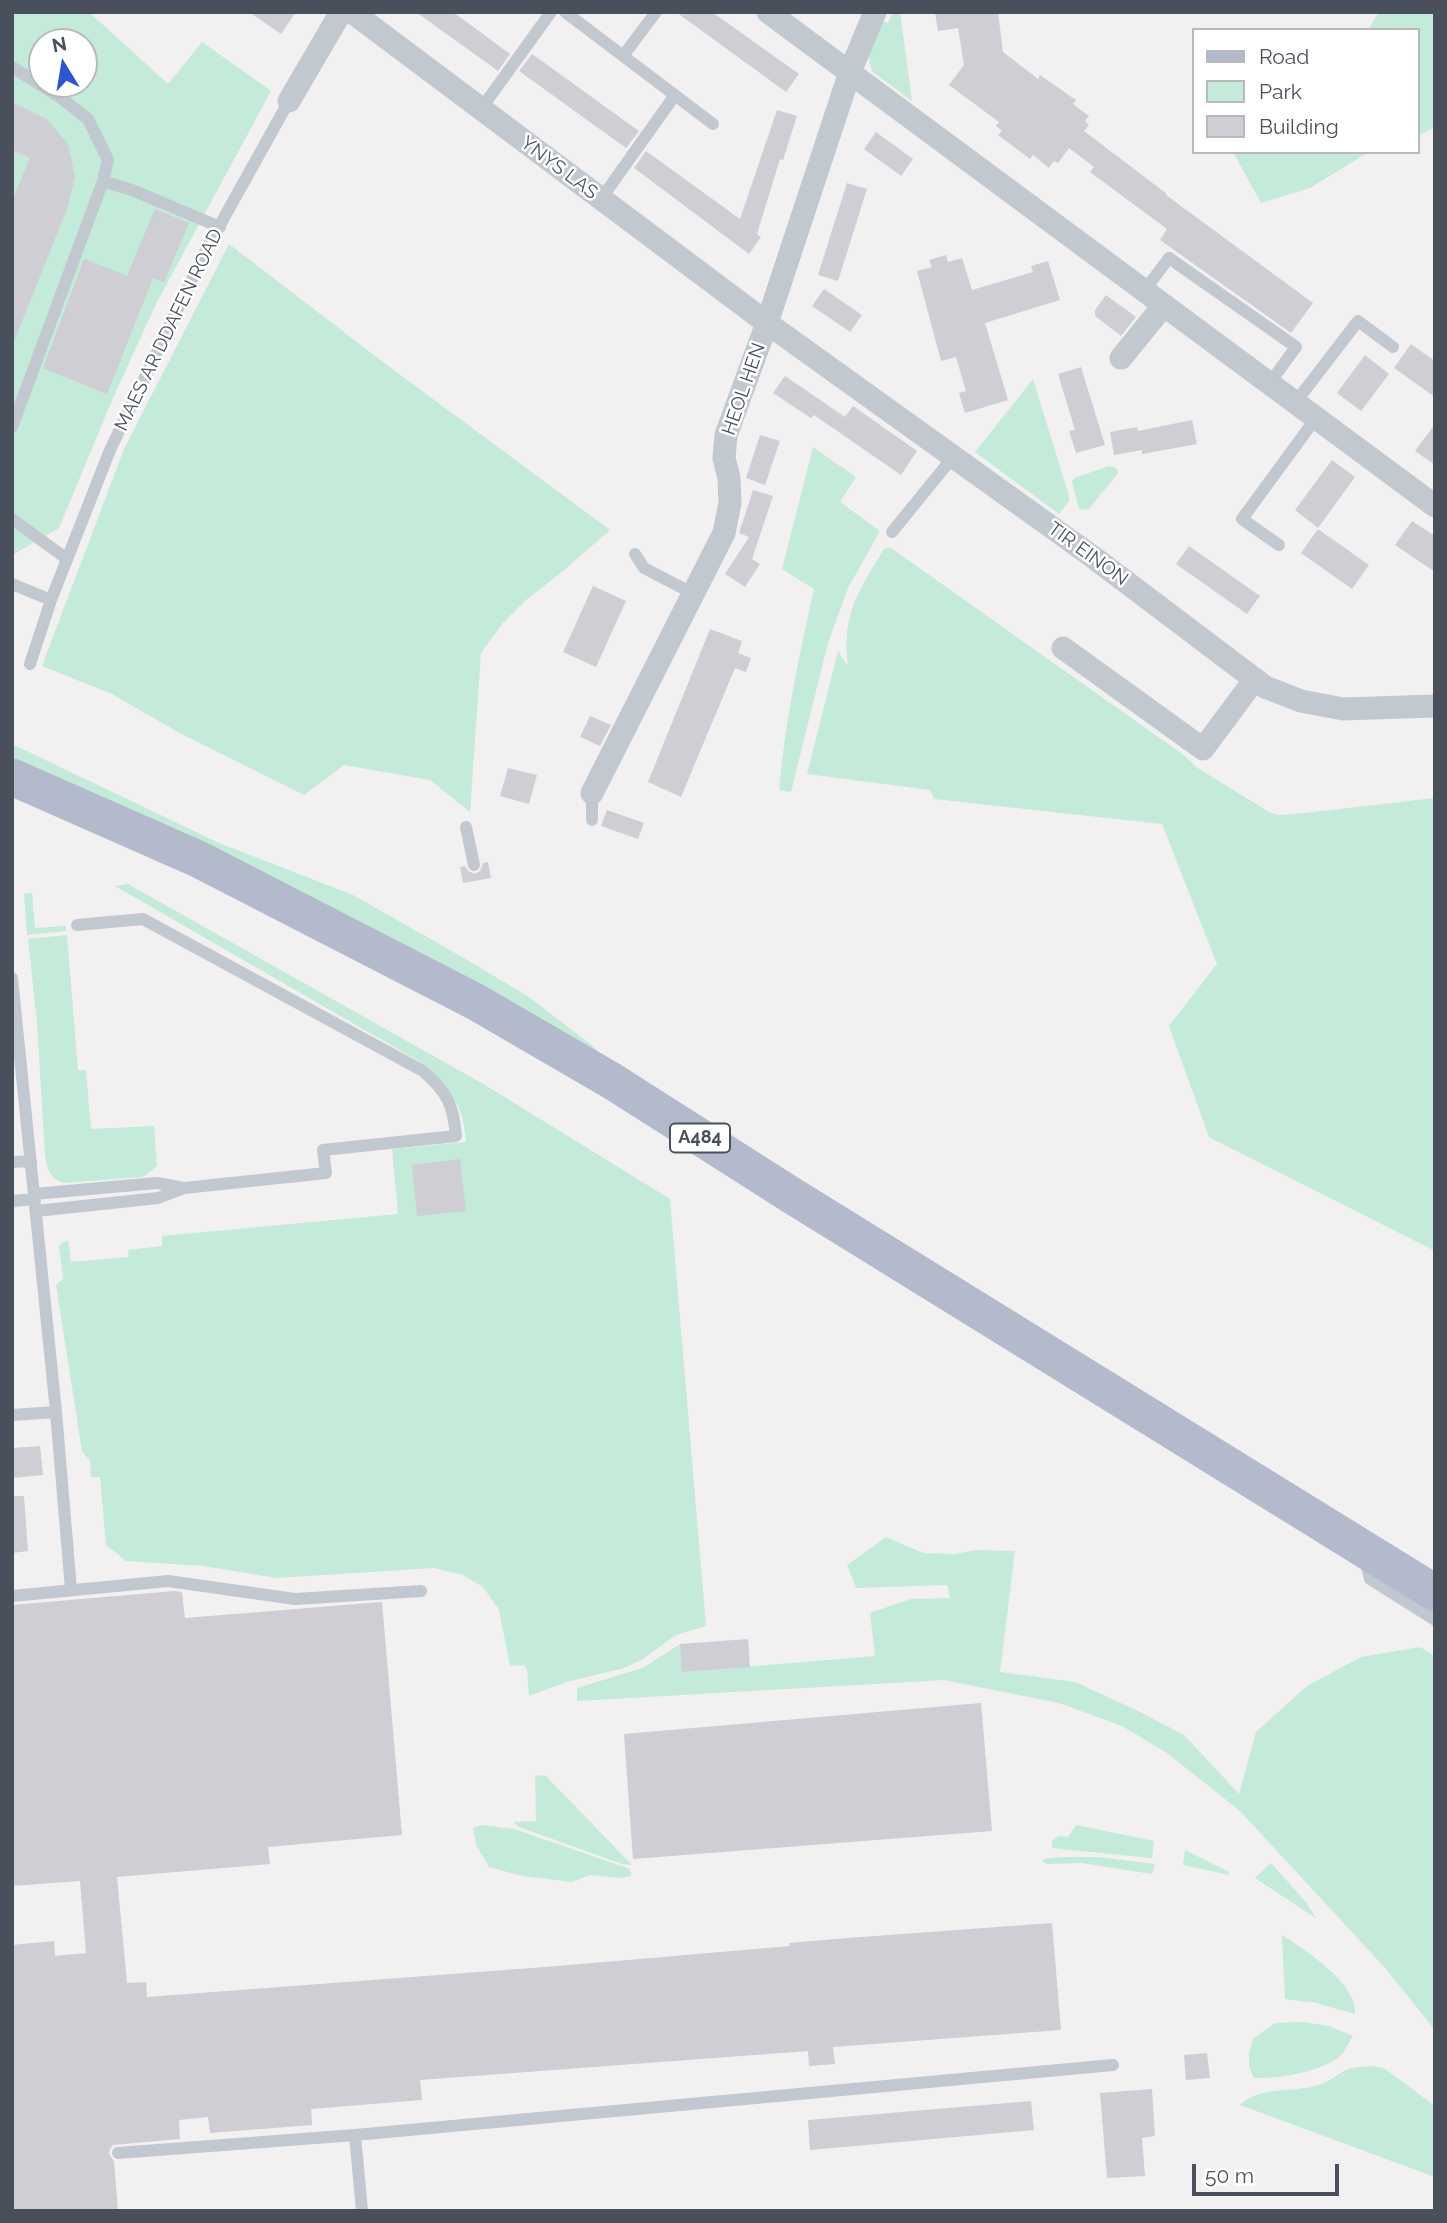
<!DOCTYPE html>
<style>
body{margin:0}
#map{position:relative;width:1447px;height:2223px;overflow:hidden;background:#f2f0f0;font-family:Raleway,sans-serif}
canvas{display:block}
.frame{position:absolute;inset:0;border:14px solid #4a505b;pointer-events:none}
.legend{position:absolute;left:1192px;top:28px;width:228px;height:126px;box-sizing:border-box;background:#fff;border:2px solid #b7b9bd;margin:0;padding:9px 12px;list-style:none;font-size:21px;color:#4a505b}
.legend li{display:flex;align-items:center;gap:14px;height:35px}
.legend b{width:35px;border:2px solid #b7b9bd}
.north{position:absolute;left:28px;top:28px;width:70px;height:70px;box-sizing:border-box;background:#fff;border:2px solid #b7b9bd;border-radius:50%;rotate:349deg;font-size:19px;font-weight:700;line-height:28px;text-align:center;color:#4a505b}
.north::after{content:'';display:block;margin:auto;width:24px;height:32px;background:#2e55ce;clip-path:polygon(50% 0,100% 100%,50% 72%,0 100%)}
.scale{position:absolute;left:1192px;top:2164px;width:147px;height:32px;box-sizing:border-box;border:4px solid #4a505b;border-top:0;padding-left:9px;font-size:21px;line-height:24px;white-space:nowrap;color:#4a505b;-webkit-text-stroke:5px #fff;paint-order:stroke}
</style>
<div id="map">
<canvas width="1447" height="2223"></canvas>
<div class="frame"></div>
<ul class="legend">
<li><b style="height:9px;background:#b3bacb"></b>Road</li>
<li><b style="height:19px;background:#c4eada"></b>Park</li>
<li><b style="height:19px;background:#ceced4"></b>Building</li>
</ul>
<div class="north">N</div>
<div class="scale">50 m</div>
</div>
<script>
const c = document.querySelector('canvas').getContext('2d');
c.lineJoin = 'round';
function paint(path, color) { c.fillStyle = color; c.fill(path, 'evenodd'); }
function trace(path, color, width, dash) { c.strokeStyle = color; c.lineWidth = width; c.lineCap = dash ? 'butt' : 'round'; c.setLineDash(dash || []); c.stroke(path); }
function label(font, color, halo, rows, align = 'center') {
  c.font = font + ' Raleway,sans-serif'; c.lineWidth = 5; c.setLineDash([]); c.textBaseline = 'middle'; c.strokeStyle = halo; c.fillStyle = color; for (const [text, x, y, turn = 0] of rows) {
    c.save(); c.translate(x, y); c.rotate((+turn || 0) * Math.PI / 180); c.textAlign = isNaN(turn) ? turn : align; if (halo) c.strokeText(text, 0, 0); c.fillText(text, 0, 0); c.restore();
  }
}
paint(new Path2D(`
 M 12,12 L 89,12 L 168,84 L 202,42 L 271,91 L 156,304 L 113,398 L 59,528 L 12,555 ZM 42,42 L 84,42 L 84,84 L 42,84 Z
 M 893,12 L 900,12 L 912,101 L 873,72 C 864,54 874,38 882,21 L 888,23 Z
 M 1379,12 L 1435,12 L 1435,127 L 1417,136 L 1417,30 L 1368,30 Z
 M 1233,152 L 1374,152 L 1362,156 L 1310,188 L 1261,203 Z
 M 229,244 L 383,362 L 610,530 L 563,571 L 526,600 L 503,623 L 481,653 L 470,812 L 430,780 L 344,765 L 304,795 L 183,735 L 112,694 L 42,666 L 124,449 Z
 M 1033,379 L 1069,496 L 1069,501 L 1059,514 L 975,452 Z
 M 813,447 L 856,477 L 840,502 L 880,531 L 848,588 L 828,643 L 791,792 L 779,790 C 785,722 799,656 814,589 L 782,569 Z
 M 1109,466 L 1116,468 L 1118,473 L 1088,510 L 1079,509 L 1072,482 L 1074,478 Z
 M 891,548 L 1185,756 L 1196,767 L 1269,812 L 1277,815 L 1296,814 L 1435,798 L 1435,1251 L 1209,1137 L 1169,1026 L 1217,964 L 1162,824 L 934,799 L 930,790 L 807,774 L 838,651 L 848,666 C 841,615 859,590 884,549 Z
 M 12,744 L 219,843 L 353,895 L 464,958 L 529,997 L 594,1047 L 622,1078 L 12,762 Z
 M 128,884 L 485,1085 L 670,1199 L 706,1626 L 676,1635 L 643,1659 L 624,1668 L 567,1682 L 529,1696 L 527,1669 L 524,1665 L 510,1666 L 499,1610 L 483,1587 L 463,1575 L 434,1568 L 277,1578 L 203,1566 L 126,1561 L 106,1545 L 100,1477 L 91,1477 L 90,1461 L 82,1451 L 56,1285 L 63,1279 L 59,1247 L 62,1243 L 68,1240 L 71,1262 L 129,1257 L 128,1250 L 162,1246 L 162,1236 L 398,1214 L 392,1149 L 466,1142 C 463,1103 452,1094 427,1066 L 115,886 Z
 M 32,893 L 35,928 L 66,926 L 66,931 L 27,935 L 24,894 Z
 M 67,935 L 78,1070 L 86,1070 L 91,1129 L 154,1126 L 157,1166 L 143,1177 L 64,1183 C 49,1178 48,1170 45,1156 L 37,1023 L 28,939 Z
 M 886,1537 L 923,1553 L 955,1554 L 976,1550 L 1015,1551 L 1000,1672 L 1075,1682 L 1138,1711 L 1184,1735 L 1239,1794 L 1256,1732 L 1307,1686 L 1361,1657 L 1420,1647 L 1435,1656 L 1435,2030 L 1386,1969 L 1240,1811 L 1167,1753 L 1122,1726 L 1059,1703 L 944,1680 L 577,1701 L 577,1688 L 643,1668 L 680,1644 L 683,1672 L 875,1656 L 870,1613 L 911,1599 L 950,1598 L 947,1585 L 856,1588 L 847,1565 Z
 M 535,1775 L 546,1776 L 632,1865 L 622,1864 L 519,1827 L 513,1822 L 536,1821 Z
 M 481,1825 L 514,1829 L 630,1869 L 631,1876 L 622,1878 L 590,1875 L 572,1882 L 522,1876 L 489,1867 L 476,1845 L 473,1828 Z
 M 1076,1825 L 1154,1841 L 1152,1858 L 1052,1848 L 1052,1841 L 1059,1836 L 1068,1837 Z
 M 1185,1850 L 1229,1872 L 1229,1875 L 1183,1865 Z
 M 1058,1857 L 1098,1857 L 1155,1864 L 1152,1874 L 1081,1863 L 1047,1864 L 1043,1862 L 1044,1859 Z
 M 1271,1863 L 1305,1901 L 1317,1919 L 1255,1878 Z
 M 1282,1935 C 1305,1950 1357,1983 1355,2014 L 1317,2003 L 1285,1999 Z
 M 1302,2022 L 1329,2026 L 1353,2036 C 1349,2042 1346,2050 1341,2055 C 1324,2072 1277,2079 1254,2078 L 1249,2067 L 1249,2053 L 1253,2039 L 1275,2023 Z
 M 1372,2066 L 1384,2068 L 1435,2106 L 1435,2177 L 1240,2105 C 1260,2086 1290,2093 1315,2086 C 1327,2083 1334,2077 1344,2071 C 1353,2066 1363,2067 1372,2066 Z`), '#c4eada');
paint(new Path2D(`
 M 249,12 L 296,12 L 281,34 Z
 M 416,12 L 453,12 L 510,54 L 498,71 Z
 M 676,12 L 712,12 L 799,74 L 786,92 Z
 M 935,12 L 998,12 L 1003,52 L 1038,79 L 1040,75 L 1076,100 L 1073,104 L 1089,116 L 1085,121 L 1089,125 L 1084,131 L 1167,194 L 1166,195 L 1313,303 L 1291,333 L 1160,240 L 1167,229 L 1090,172 L 1094,167 L 1069,148 L 1058,163 L 1054,161 L 1049,168 L 1033,155 L 1030,159 L 998,135 L 1002,131 L 996,126 L 999,122 L 949,85 L 964,65 L 958,28 L 938,31 Z
 M 532,54 L 639,131 L 626,148 L 519,71 Z
 M 12,102 L 48,120 L 68,144 L 75,177 L 68,206 L 13,344 L 12,201 L 30,158 L 12,150 Z
 M 777,110 L 797,116 L 783,160 L 780,159 L 757,234 L 761,237 L 749,254 L 634,168 L 646,151 L 740,219 Z
 M 876,132 L 913,159 L 901,176 L 864,149 Z
 M 847,183 L 867,189 L 838,281 L 818,275 Z
 M 155,209 L 189,223 L 164,282 L 153,278 L 107,394 L 43,368 L 84,259 L 127,276 Z
 M 946,255 L 948,262 L 962,258 L 972,290 L 1033,272 L 1031,266 L 1048,261 L 1060,300 L 985,323 L 1008,400 L 965,413 L 959,393 L 966,391 L 956,357 L 941,361 L 917,271 L 932,267 L 929,260 Z
 M 824,289 L 862,315 L 850,332 L 812,306 Z
 M 1106,295 L 1136,317 L 1121,336 L 1095,316 L 1095,310 Z
 M 1411,344 L 1435,361 L 1435,397 L 1394,368 Z
 M 1365,355 L 1389,374 L 1361,411 L 1337,393 Z
 M 1081,367 L 1105,445 L 1076,453 L 1069,431 L 1075,430 L 1058,374 Z
 M 785,376 L 845,417 L 853,406 L 917,451 L 901,475 L 814,415 L 811,418 L 773,393 Z
 M 1192,420 L 1197,444 L 1142,454 L 1142,450 L 1114,455 L 1110,432 L 1137,427 L 1138,431 Z
 M 1435,424 L 1435,465 L 1415,451 Z
 M 760,435 L 780,441 L 765,485 L 746,478 Z
 M 1332,460 L 1355,477 L 1318,528 L 1295,510 Z
 M 753,490 L 773,496 L 752,559 L 760,564 L 745,587 L 725,574 L 749,537 L 739,533 Z
 M 1412,521 L 1435,536 L 1435,572 L 1395,545 Z
 M 1318,529 L 1369,565 L 1352,589 L 1301,553 Z
 M 1189,546 L 1260,596 L 1247,614 L 1176,564 Z
 M 593,586 L 626,601 L 596,667 L 563,652 Z
 M 710,629 L 742,641 L 738,653 L 751,658 L 746,672 L 735,668 L 681,797 L 648,782 Z
 M 590,716 L 611,725 L 600,746 L 580,737 Z
 M 508,768 L 537,775 L 529,804 L 500,796 Z
 M 607,810 L 644,823 L 638,839 L 601,826 Z
 M 488,862 L 491,878 L 463,883 L 460,867 L 465,866 L 468,871 L 475,874 L 480,871 L 483,863 Z
 M 460,1159 L 466,1211 L 417,1216 L 412,1165 Z
 M 40,1446 L 43,1475 L 12,1478 L 12,1448 Z
 M 12,1496 L 24,1496 L 28,1551 L 12,1553 Z
 M 174,1591 L 182,1592 L 185,1618 L 382,1602 L 402,1835 L 268,1847 L 270,1864 L 117,1877 L 127,1983 L 146,1982 L 147,1997 L 558,1966 L 790,1946 L 789,1943 L 848,1938 L 1052,1923 L 1061,2030 L 833,2047 L 835,2064 L 809,2066 L 808,2051 L 420,2080 L 422,2100 L 311,2109 L 312,2125 L 210,2133 L 208,2117 L 179,2120 L 180,2139 L 113,2145 L 110,2149 L 109,2154 L 114,2161 L 118,2211 L 12,2211 L 12,1945 L 54,1941 L 55,1956 L 86,1953 L 80,1881 L 12,1886 L 12,1605 Z
 M 748,1639 L 750,1667 L 682,1672 L 680,1644 Z
 M 981,1703 L 992,1831 L 633,1859 L 624,1734 Z
 M 1207,2053 L 1210,2078 L 1186,2080 L 1184,2055 Z
 M 1152,2089 L 1155,2136 L 1142,2138 L 1145,2176 L 1107,2178 L 1100,2093 Z
 M 1031,2101 L 1034,2130 L 810,2150 L 808,2120 Z`), '#ceced4');
trace(new Path2D(`
 M 565,12 L 713,124
 M 623,56 L 656,12
 M 12,67 L 61,98 L 88,119 L 108,160 L 103,181 L 12,427
 M 481,109 L 551,12
 M 103,181 L 132,190 L 220,227
 M 601,199 L 675,95
 M 1144,291 L 1169,258 L 1289,342 L 1296,347 L 1269,384
 M 1295,403 L 1358,321 L 1393,347
 M 12,519 L 67,559
 M 892,532 L 953,457
 M 1279,545 L 1242,519 L 1316,418
 M 635,554 L 644,568 L 692,593
 M 12,584 L 51,600
 M 30,664 L 51,600 L 110,450 L 206,250 L 289,101
 M 592,793 L 592,820
 M 466,827 L 474,865
 M 12,978 L 56,1412 L 71,1589
 M 12,1162 L 31,1161
 M 34,1194 L 157,1183 L 184,1188
 M 12,1201 L 35,1199
 M 36,1211 L 158,1198 L 184,1188 L 326,1173 L 323,1150 L 456,1136 C 453,1104 448,1093 423,1071 L 143,919 L 77,925
 M 12,1415 L 56,1412
 M 1365,1559 L 1370,1579 L 1435,1620
 M 12,1596 L 168,1581 L 295,1599 L 421,1591
 M 355,2135 L 362,2211
 M 118,2153 L 355,2135 L 1113,2065`), '#c2c8d0', 12);
trace(new Path2D(`
 M 352,12 L 767,323 L 1093,557 L 1265,687 L 1301,701 L 1343,709 L 1435,706
 M 768,12 L 1435,506
 M 289,101 L 341,12
 M 1121,358 L 1164,305
 M 1063,648 L 1203,749 L 1255,679
 M 592,793 L 724,533 L 730,503 L 729,478 L 724,458 L 726,435 L 767,323 L 850,72 L 875,12`), '#c2c8d0', 23);
trace(new Path2D(`
 M 12,777 L 198,859 L 476,1002 L 612,1081 L 791,1195 L 1435,1593`), '#b3bacb', 37);
for (const [x, y, w] of [
 [700,1138,60]
]) { const box = new Path2D(); box.roundRect(x - w / 2, y - 14.5, w, 29, 5); c.fillStyle = '#fff'; c.fill(box); trace(box, '#4a505b', 2); }
label('bold 18px', '#4a505b', null, [
 ["A484",700,1138]
]);
label('19px', '#4a505b', '#fff', [
 ["YNYS LAS",559,168,37],
 ["MAES AR DDAFEN ROAD",169,330,-64],
 ["HEOL HEN",744,389,-71],
 ["TIR EINON",1088,554,36]
]);
</script>
